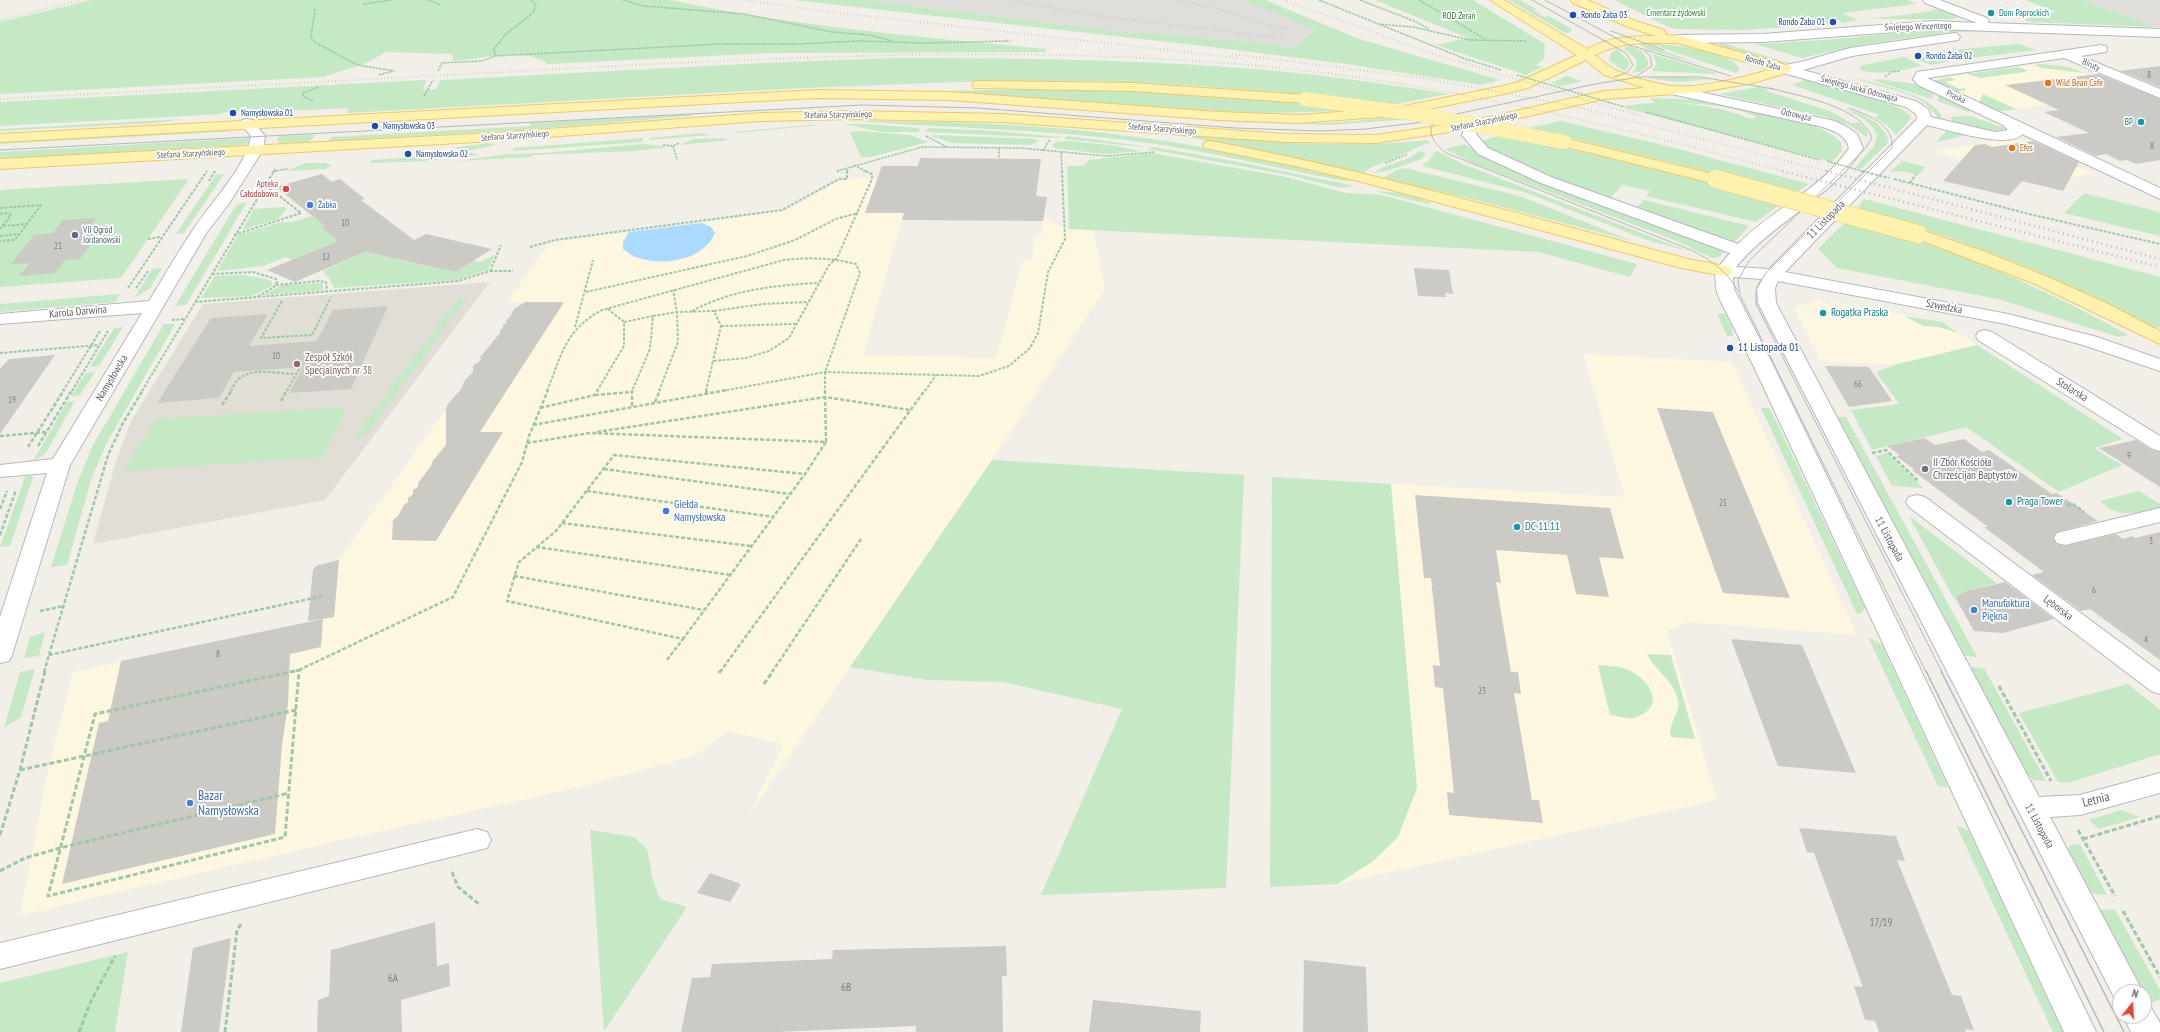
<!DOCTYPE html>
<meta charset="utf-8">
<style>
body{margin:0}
#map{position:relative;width:2160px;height:1032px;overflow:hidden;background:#f1efe8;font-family:"PT Sans Narrow",sans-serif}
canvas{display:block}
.north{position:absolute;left:2112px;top:984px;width:40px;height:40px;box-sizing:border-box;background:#fff;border:1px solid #bfc1c3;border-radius:50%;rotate:17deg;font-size:11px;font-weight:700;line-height:16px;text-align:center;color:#5f6368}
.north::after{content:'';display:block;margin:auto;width:14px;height:18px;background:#ea4335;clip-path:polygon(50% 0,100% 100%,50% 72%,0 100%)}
</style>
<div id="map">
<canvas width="2160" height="1032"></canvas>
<div class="north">N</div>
</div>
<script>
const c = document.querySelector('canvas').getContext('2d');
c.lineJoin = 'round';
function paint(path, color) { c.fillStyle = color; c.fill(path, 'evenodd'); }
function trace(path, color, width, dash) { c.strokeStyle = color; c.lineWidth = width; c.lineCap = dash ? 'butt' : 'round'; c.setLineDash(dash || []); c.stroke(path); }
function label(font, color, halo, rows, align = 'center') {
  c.font = font + ' "PT Sans Narrow",sans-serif'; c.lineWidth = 3.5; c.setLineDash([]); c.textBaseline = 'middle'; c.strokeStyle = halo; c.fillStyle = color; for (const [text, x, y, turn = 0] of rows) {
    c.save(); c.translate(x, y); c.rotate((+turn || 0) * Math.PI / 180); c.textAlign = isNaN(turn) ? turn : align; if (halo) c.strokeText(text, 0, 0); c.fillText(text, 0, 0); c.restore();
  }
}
paint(new Path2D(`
 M 2034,65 L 2084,73 L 2160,104 L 2066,102 L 1994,112 L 1936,84 L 1934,79 Z
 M 2017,138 L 2091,173 L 2092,174 L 2053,181 L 1938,153 L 1941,150 Z
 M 856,178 L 877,179 L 866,213 L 904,213 L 863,355 L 996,358 L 1023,260 L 1031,260 L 1035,235 L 1042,235 L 1044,217 L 1065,229 L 1093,229 L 1105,289 L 992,460 L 749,815 L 783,744 L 729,731 L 696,755 L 585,786 L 341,840 L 20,915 L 49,765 L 73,672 L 334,617 L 338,561 L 443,413 L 491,414 L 564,302 L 508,302 L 543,251 L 554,242 L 629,232 L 623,242 L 662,261 L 688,258 L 700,252 L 711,227 L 702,223 L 786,211 L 839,181 Z
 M 1819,300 L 1827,304 L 1832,302 L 1943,322 L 1977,345 L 1898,364 L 1822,362 L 1794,308 Z
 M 1583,354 L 1732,362 L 1857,635 L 1687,622 L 1667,631 L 1717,800 L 1337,884 L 1346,879 L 1417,788 L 1391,484 L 1625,497 Z`), '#fef7e0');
paint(new Path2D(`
 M 864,0 L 1242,0 L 1314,28 L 1294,48 L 1242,41 L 1114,31 Z
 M 2083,0 L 2160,0 L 2160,27 L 2156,27 Z`), '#e0deda');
paint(new Path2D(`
 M 490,282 L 325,500 L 93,544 L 116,461 L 131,421 L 203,304 Z`), '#e1ded6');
paint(new Path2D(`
 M 92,0 L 670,0 C 793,26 920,37 1045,49 L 1047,52 L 769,53 L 548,64 C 524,46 481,60 453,61 L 452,54 L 386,52 L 364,64 L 323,77 L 0,94 L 0,22 Z
 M 793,0 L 864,0 L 1114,31 L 1242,41 L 1294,48 L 1314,29 L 1242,0 L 1265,0 L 1359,39 L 1500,80 L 1481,85 L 1346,64 L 1204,46 Z
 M 1375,0 L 1473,0 L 1545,44 L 1544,59 L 1535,65 L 1543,67 L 1526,75 L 1436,45 L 1468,38 Z
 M 1509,0 L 1520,0 L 1538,10 L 1533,10 L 1544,17 L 1549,16 L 1572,29 L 1571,32 L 1565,33 Z
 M 1614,0 L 1908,0 L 1917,4 L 1842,13 L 1857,20 L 1843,23 L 1838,20 L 1825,22 L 1829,24 L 1820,25 L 1742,30 L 1676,29 L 1668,27 Z
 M 2025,0 L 2083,0 L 2156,27 L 2029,22 L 2023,19 L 2056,12 Z
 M 1930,9 L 1942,10 L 1958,17 L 1955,19 L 1870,19 L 1935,11 Z
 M 1939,29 L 2152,36 L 1993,31 L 1951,32 L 1866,44 L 1802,58 L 1755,44 L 1825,40 Z
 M 1645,44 L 1705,66 L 1647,49 L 1640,45 Z
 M 1651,44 C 1666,43 1739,52 1739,70 L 1736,73 Z
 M 1720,44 L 1726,44 L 1788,63 L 1782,63 L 1718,45 Z
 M 2018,44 L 2036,50 L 1962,59 L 1940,51 Z
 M 1630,46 L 1641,51 L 1648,60 L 1648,66 L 1640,72 L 1631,73 L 1636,68 C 1639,58 1630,53 1623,48 Z
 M 1617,49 L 1629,61 L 1629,65 L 1624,71 L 1609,60 L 1611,53 Z
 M 1652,54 L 1716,73 L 1716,74 L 1652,71 L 1657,64 Z
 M 1940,54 L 1955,60 L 1932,65 L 1915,59 Z
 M 1905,57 L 1922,66 C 1908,69 1869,78 1859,68 L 1862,65 Z
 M 892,58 C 1004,58 1117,59 1228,67 C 1302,72 1375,82 1448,94 L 1390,105 L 1277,92 L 1184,85 L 1093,81 L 983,81 L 803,88 L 347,113 L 348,108 L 245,113 L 245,111 L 224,112 L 222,114 L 0,126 L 0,102 L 426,80 L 423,90 L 436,89 L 441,80 L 765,63 Z
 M 2043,64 L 2068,67 L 2084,73 L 2042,68 L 2034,65 Z
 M 2017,67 L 2027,70 L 2025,72 L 1980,78 L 1967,74 Z
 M 1567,76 L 1582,81 L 1561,86 L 1551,83 Z
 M 1684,77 L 1712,79 L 1679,82 L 1646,78 Z
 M 1852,77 C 1873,83 1942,96 1943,122 C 1933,115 1932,106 1918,99 C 1897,89 1874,86 1852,77 Z
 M 1949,77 L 1956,80 L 1945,82 L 1960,89 L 1966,88 L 1965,91 L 1951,91 L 1933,81 Z
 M 1876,79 L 1916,84 L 1933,93 L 1932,99 L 1875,81 Z
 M 1805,80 C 1823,84 1908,103 1911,118 L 1896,135 L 1887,125 L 1874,117 L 1880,116 L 1877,114 L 1792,85 Z
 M 1758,87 L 1768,89 L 1766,91 L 1832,112 L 1851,123 L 1860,123 L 1866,129 L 1868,138 L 1851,126 L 1826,117 L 1719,94 Z
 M 1047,89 C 1147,91 1248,95 1347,110 C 1213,120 1078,100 944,91 Z
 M 1938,94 L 1971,110 L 1968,112 L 1938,101 Z
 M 1983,94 L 2016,109 L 1994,112 L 1978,104 Z
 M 1650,98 L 1703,100 L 1807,122 L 1833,135 L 1841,143 L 1842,151 L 1832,162 L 1621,107 C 1663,98 1715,104 1751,119 L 1757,117 C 1732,104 1683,102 1655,103 Z
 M 1845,109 C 1860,111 1884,124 1888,139 L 1888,143 L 1861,169 L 1855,168 L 1874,146 L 1877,135 C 1872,121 1857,115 1845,109 Z
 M 691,114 L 691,116 L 520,130 L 329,141 L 331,137 L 530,126 L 531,123 Z
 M 1970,116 L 2004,128 L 2004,129 L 1990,132 L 1952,125 L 1951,117 Z
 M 1398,117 L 1410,119 L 1329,125 L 1229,122 L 1330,123 Z
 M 185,119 L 154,123 L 0,131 L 0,129 Z
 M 857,121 C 948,121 1038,124 1129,136 C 1205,145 1279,162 1354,180 L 1345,181 C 1275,168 1205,150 1134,141 C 1042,129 949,128 857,121 Z
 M 1561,121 L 1667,146 L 1809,184 L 1796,193 L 1528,128 Z
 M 865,124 L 917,128 L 920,129 L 919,132 L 883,132 L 844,124 Z
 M 810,125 L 821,125 L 735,133 L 735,132 Z
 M 928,128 L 995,131 L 1059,137 L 1058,138 L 925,132 Z
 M 1948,129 L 1962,133 L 1963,136 L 1936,142 Z
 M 217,130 L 237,131 L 0,144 L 0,142 Z
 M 860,131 L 910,135 L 928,142 L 871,157 L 861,157 L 850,132 Z
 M 700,133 L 710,135 L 650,140 L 650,138 Z
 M 1165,133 C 1253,140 1340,150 1428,140 L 1430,143 C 1417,146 1409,152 1397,157 C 1385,162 1374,165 1363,173 L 1279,154 Z
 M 315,135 L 309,142 L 280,143 L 277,140 L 279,136 Z
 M 935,135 L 1034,139 L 1040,141 L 1030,145 L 953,143 L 931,136 Z
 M 1500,135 C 1595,153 1689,176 1782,203 L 1756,222 L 1646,196 L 1650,191 L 1622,185 L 1611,198 L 1637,207 L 1644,200 L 1749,226 L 1734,243 L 1546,176 L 1487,148 L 1482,141 Z
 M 1067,136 L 1143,146 L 1144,147 L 1064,139 Z
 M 249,138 L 247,144 L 242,145 L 0,159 L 0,152 Z
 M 644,138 L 641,142 L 513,151 L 514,148 Z
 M 723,138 L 728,140 L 680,145 L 693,139 Z
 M 1067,141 L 1109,145 L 1141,151 L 1103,154 L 1055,148 L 1052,145 L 1057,142 Z
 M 488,143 L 496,145 L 471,150 L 452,148 Z
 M 643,144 L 669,147 L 635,151 L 532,155 L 532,157 L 456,161 L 508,154 L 545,153 Z
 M 1465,144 L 1481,155 L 1723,250 L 1724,252 L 1719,257 L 1712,258 L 1677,241 L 1473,163 L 1445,149 Z
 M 1153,147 L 1239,162 L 1355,186 L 1341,188 L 1289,175 L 1148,149 Z
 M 1420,151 L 1426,154 L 1422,159 C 1409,163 1385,173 1373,173 L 1383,167 L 1407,159 Z
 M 1435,151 L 1437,151 L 1465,165 L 1688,251 L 1650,241 L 1524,192 L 1423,166 L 1423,164 L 1429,161 Z
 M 472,153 L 478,155 L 424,161 L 370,163 L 372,160 Z
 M 1152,153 L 1286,177 L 1346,193 L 1382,195 L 1637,264 L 1630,277 L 1538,252 L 1069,229 L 1067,166 L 1083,166 L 1089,160 Z
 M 1902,161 L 1925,167 L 1918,175 L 1902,171 L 1890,172 Z
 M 306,163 L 326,163 L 331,165 L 326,169 L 286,171 Z
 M 1405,168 L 1520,196 L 1632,241 L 1476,200 L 1383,178 L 1397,170 Z
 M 224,174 L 184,233 L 176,234 L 216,175 Z
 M 189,179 L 121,278 L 0,287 L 0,190 Z
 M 1374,191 L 1405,193 L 1430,203 L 1428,204 Z
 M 2084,193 L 2160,212 L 2160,236 L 2064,213 Z
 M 1864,199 L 2160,277 L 2160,327 L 2153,328 C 2080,288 2005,255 1925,230 L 1924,227 L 1857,209 Z
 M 247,202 L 186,305 L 175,306 L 236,205 Z
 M 284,207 L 287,209 L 278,219 L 242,230 L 254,209 Z
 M 312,216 L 325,226 L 321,227 L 341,243 L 336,245 L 332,243 L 292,260 L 286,257 L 263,266 L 217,271 L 238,235 L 282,222 L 292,222 Z
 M 1846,221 C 1870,227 1895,233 1919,241 C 1992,265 2061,298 2128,335 L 2119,337 L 1998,299 L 1837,268 L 1818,249 Z
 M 359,251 L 456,272 L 474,261 L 481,262 L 495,254 L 488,270 L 457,280 L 334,288 L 329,278 L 323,271 L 359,255 Z
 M 162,268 L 150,288 L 134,298 L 152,269 Z
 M 242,275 L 267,279 L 272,282 L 272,286 L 252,296 L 201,298 L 215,276 Z
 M 322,283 L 324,290 L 264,295 L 282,285 Z
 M 120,294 L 115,302 L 0,312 L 0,304 Z
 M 459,298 L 467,298 L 363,438 L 354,437 Z
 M 1717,313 L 1725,314 L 1732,327 L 1733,336 L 1727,336 Z
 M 1905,316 L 1943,322 L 1958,333 L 1939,327 L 1923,326 Z
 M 164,324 L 175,324 L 106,444 L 91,480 L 67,565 L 51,567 L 78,481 L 93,445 Z
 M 123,327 L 99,366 L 90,367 L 114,328 Z
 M 1977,345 L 2123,439 L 2094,448 L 2122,465 L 2059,492 L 1966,427 L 1872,450 L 1851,410 L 1899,404 L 1876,372 L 1898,364 Z
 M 95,372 L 80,395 L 71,396 L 86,373 Z
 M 75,401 L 45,454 L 33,461 L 67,402 Z
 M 347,407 L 323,457 L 123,471 L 157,419 Z
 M 1761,408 L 1769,408 L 1772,413 L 1865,608 L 1861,613 L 1857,614 Z
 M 1837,417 L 1846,417 L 1977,657 L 1965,656 Z
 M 1887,453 L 1923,488 L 1892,486 L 1876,456 Z
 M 992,460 L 1244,475 L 1226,888 L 1041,895 L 1122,709 L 1003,682 L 927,680 L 850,667 Z
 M 26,474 L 33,477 L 10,546 L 0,547 Z
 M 1272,477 L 1391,484 L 1417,788 L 1398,837 L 1372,862 L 1337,884 L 1270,887 Z
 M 2139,491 L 2160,504 L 2160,508 C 2136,513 2120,520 2100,501 Z
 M 1910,518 L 1912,518 L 1997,583 L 1967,591 L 1959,598 L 1953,597 Z
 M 45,632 L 39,656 L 24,658 L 30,637 Z
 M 1868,637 L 1882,645 L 1948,787 L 1938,786 Z
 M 1647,654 L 1671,655 L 1695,739 L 1671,737 C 1668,722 1680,715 1678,701 C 1675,681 1655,671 1647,654 Z
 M 1598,665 C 1611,666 1623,666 1634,673 C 1649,682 1663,702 1643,714 C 1641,715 1637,717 1635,718 C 1627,719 1618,716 1610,715 Z
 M 1970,667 L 1984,668 L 2046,781 L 2033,780 L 2026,772 Z
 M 35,669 L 21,717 L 4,728 L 20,672 Z
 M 2128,684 L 2160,710 L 2160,754 L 2068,783 L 2058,782 L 2019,713 Z
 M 2121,810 L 2140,817 L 2099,829 L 2089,820 Z
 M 1956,825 L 1969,831 L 2063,1032 L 2053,1032 Z
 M 590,830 L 634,837 L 647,849 L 653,880 L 660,899 L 687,907 L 604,1031 Z
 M 2080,844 L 2107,895 L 2091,893 L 2068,851 L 2069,846 Z
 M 2098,909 L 2115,910 L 2160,990 L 2160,999 L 2149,1004 Z
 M 128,952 L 115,1032 L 0,1032 L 0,983 Z`), '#c5e8c5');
paint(new Path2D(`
 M 702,223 L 711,227 L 715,233 C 703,261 662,267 636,257 C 631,256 627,251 623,249 L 623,242 L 629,232 Z`), '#aadaff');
paint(new Path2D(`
 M 2160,66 L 2160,87 L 2120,71 Z
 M 2098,74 L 2160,99 L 2160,160 L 2136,164 L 2127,160 L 2120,161 L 2106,154 L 2096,156 L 2056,137 L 2089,133 L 2044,112 L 2059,110 L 2005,85 Z
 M 2033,141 L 2079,162 L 2063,191 L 2022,181 L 2009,196 L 1943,181 L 1975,145 L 1985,144 L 1992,147 Z
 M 920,158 L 1041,159 L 1036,196 L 1047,197 L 1043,221 L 902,220 L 904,213 L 865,213 L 882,166 L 918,166 Z
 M 322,174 L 332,182 L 340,179 L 365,199 L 361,200 L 414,240 L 426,234 L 492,249 L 456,272 L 365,252 L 295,282 L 267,270 L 338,241 L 321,227 L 325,226 L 276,187 Z
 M 97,218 L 87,231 L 101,230 L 80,259 L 65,260 L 55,273 L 19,276 L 30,263 L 11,264 L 34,235 L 53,233 L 63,220 Z
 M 1414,268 L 1449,270 L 1453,294 L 1445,293 L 1446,297 L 1418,296 Z
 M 525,302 L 564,302 L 480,432 L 503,432 L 436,541 L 392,540 L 393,520 L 398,516 L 404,505 L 408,502 L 408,498 L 413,494 L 413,490 L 418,487 L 418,483 L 431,466 L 432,462 L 446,445 L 446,409 L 448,404 L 461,389 L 465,380 L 473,372 L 473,366 L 481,360 L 480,357 L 500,333 L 500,330 L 503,328 L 503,325 L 507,322 L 506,320 L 510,317 L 514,309 Z
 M 388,306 L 351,389 L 289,393 L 303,367 L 234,372 L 219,398 L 157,403 L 211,318 L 268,314 L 249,346 L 317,341 L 333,310 Z
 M 55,355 L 0,434 L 0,369 L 9,359 Z
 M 1825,366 L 1869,367 L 1892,401 L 1849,407 Z
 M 1657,408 L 1713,412 L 1790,598 L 1723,593 Z
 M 1925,438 L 1935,445 L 1964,439 L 1982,452 L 1989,450 L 2052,494 L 2057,493 L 2098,521 L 2057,532 L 2053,537 L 2057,544 L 2065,546 L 2116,534 L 2123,539 L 2132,536 L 2135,538 L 2160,532 L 2160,660 L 2090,609 L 2081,611 L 2032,575 L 2044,572 L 1984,527 L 1988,527 L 1912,470 L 1914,469 L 1896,456 L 1900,455 L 1887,446 Z
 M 2136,440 L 2152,450 L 2160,452 L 2160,487 L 2099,448 Z
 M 1415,495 L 1610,508 L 1624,559 L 1599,557 L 1609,597 L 1576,594 L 1567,555 L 1496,550 L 1501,583 L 1496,582 L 1511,672 L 1518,672 L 1521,694 L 1514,693 L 1532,800 L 1539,800 L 1543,823 L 1449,815 L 1447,792 L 1454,793 L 1443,688 L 1435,687 L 1433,665 L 1440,666 L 1431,578 L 1424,578 Z
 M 339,560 L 334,617 L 308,621 L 313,569 L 318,565 Z
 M 2005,582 L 2054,619 L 2003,633 L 1974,631 L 1955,597 L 1967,591 Z
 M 323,619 L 321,647 L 290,654 L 288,704 L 282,745 L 275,834 L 62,884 L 99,723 L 108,721 L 121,661 Z
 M 1731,639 L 1802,645 L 1856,773 L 1778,766 Z
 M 1799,828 L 1896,836 L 1905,861 L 1897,860 L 1952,995 L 1961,996 L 1974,1030 L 1965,1029 L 1966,1032 L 1879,1032 L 1875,1021 L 1865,1020 L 1854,986 L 1863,987 L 1814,853 L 1807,852 Z
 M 710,873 L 741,884 L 730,902 L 697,893 Z
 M 435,922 L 437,966 L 449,963 L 450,986 L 401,1000 L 402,1032 L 317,1032 L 318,1000 L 329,996 L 331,950 Z
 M 231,938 L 219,1032 L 181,1032 L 193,948 Z
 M 1006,946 L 1007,976 L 1002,976 L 1003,1032 L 916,1032 L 916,1026 L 776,1032 L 681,1032 L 692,978 L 710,977 L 712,964 L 832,959 L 833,950 Z
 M 1304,960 L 1366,967 L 1368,1032 L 1303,1032 Z
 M 1093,1000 L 1201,1011 L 1200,1032 L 1089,1032 Z`), '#cccac5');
const minor = new Path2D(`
 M 1923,0 L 1940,0 L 1987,18 L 1989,21 L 1988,23 L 2160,29 L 2160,37 L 1934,29 L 1763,42 L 1677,43 L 1671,39 L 1677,35 L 1763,34 L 1934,21 L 1977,23 L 1925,3 Z
 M 1954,33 L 1958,34 L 1960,37 L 1958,40 L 1852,56 L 1803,70 L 1916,101 L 1928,109 L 1931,117 L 1995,132 L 2008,130 L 2003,125 L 1918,85 L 1913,79 L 1917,72 L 2101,45 L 2106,46 L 2107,49 L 2106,52 L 2081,56 L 2160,89 L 2160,98 L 2064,58 L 1927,78 L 2160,188 L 2160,199 L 2022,134 C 2011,150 1944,129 1927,125 L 1785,272 L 2008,314 L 2097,337 L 2160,359 L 2160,371 L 2083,345 L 2006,324 L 1778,281 L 1775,288 L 1776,303 L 2039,797 L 2080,795 L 2160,773 L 2160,793 L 2080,815 L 2050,817 L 2143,992 L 2120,992 L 2120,1003 L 2116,1001 L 1758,303 L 1757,288 L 1762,279 L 1733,277 L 1734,289 L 1774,367 L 2096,1032 L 2064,1032 L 1754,367 L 1720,300 L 1716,289 L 1715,271 L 1730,253 L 1541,183 L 1478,154 L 1462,135 L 1466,122 L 1476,122 L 1478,125 L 1476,134 L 1488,148 L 1551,177 L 1738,244 C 1772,209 1822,189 1849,148 C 1846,134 1832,130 1819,126 L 1667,93 L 1665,90 L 1667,87 L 1672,86 L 1835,121 L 1847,127 L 1857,134 L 1863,148 C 1833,197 1773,222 1736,267 L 1769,269 L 1917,119 L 1916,114 L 1906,107 L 1783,73 L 1778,69 L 1780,66 L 1801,62 L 1850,48 Z
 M 247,119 L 252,120 L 265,136 L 263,150 L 228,205 L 207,232 L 70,465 L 12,655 L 9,661 L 0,663 L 0,617 L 47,473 L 0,477 L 0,465 L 53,459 L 142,313 L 0,324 L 0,314 L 149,301 C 164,277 177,253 193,230 C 210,203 246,168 251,136 L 240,123 L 242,120 Z
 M 1985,330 L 1992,332 L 2160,436 L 2160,451 L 2153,449 L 1978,340 L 1976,336 L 1978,332 Z
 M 1917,495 L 1925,497 L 2160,672 L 2160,694 L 2151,691 L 1909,507 L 1906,502 L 1909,497 Z
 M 2160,508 L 2160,522 L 2065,545 L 2057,543 L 2054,538 L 2057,533 Z
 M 477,829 L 487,832 L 491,840 L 487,848 L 0,969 L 0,943 Z
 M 2144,1004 L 2150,1006 L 2160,1023 L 2160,1032 L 2131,1032 L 2123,1016 L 2144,1016 Z`);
const major = new Path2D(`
 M 1490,0 L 1504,0 L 1587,49 C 1609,37 1630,36 1655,36 L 1628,27 L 1573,3 L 1571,0 L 1587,0 L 1636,21 L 1664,30 L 1666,33 L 1665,35 L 1681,36 L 1790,66 L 1792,69 L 1790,72 L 1753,83 L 1702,92 L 1604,99 L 1471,129 L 1376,143 L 1286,142 L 1002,122 L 854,119 L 761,121 L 494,141 L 0,169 L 0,159 L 494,133 L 761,113 L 854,111 L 1002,114 L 1286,134 L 1376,135 L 1471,121 L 1604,91 L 1645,88 L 1604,75 L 1586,60 L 1528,88 L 1504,94 L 1394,116 L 1298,123 L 1219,120 L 950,100 L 816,98 L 0,142 L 0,134 L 816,90 L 950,92 L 1219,112 L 1298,115 L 1394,108 L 1503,86 L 1518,82 L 1577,55 ZM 1677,43 L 1771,69 C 1745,77 1698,89 1671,86 C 1653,83 1632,77 1615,70 C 1608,66 1601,60 1595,55 C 1622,41 1647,43 1677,43 Z
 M 979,81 L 1133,83 L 1305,95 L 1312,99 L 1305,103 L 1133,91 L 974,88 L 972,85 L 974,82 Z
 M 1564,138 L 1721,176 L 1724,179 L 1721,182 L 1716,184 L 1559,145 L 1557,142 L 1559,139 Z
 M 1210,141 C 1372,171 1530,217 1688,259 L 1730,267 L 1733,271 L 1730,275 L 1724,276 L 1681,268 L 1358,181 L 1295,166 L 1205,148 L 1203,145 L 1205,142 Z
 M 1918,229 L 1986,252 L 2048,277 L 2108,304 L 2160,331 L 2160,344 L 2035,284 L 1912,237 L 1910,234 L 1912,231 Z`);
trace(minor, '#b5b8bc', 2);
trace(major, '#f2c960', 2);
trace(new Path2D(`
 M 428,0 L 441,5
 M 623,0 L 643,6 L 744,14 L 832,32 L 869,35 L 893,41
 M 1319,0 L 1463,58 L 1501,70
 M 1360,0 L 1414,21 L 1429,29
 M 1419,0 L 1485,39
 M 363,4 L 392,0
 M 315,9 L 311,37 L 316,43 L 358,65 L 394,71 L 378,75
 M 1378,24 L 1413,27 L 1470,40 L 1526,41
 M 495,56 L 721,44 L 797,44 L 859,41 L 924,43 L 1010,41
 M 438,71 L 442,63 L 482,61 L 495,56 L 494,49 L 506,34 L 533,13 L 536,5 L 531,0
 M 1885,77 L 1891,72 L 1900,71
 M 424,96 L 433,80
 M 313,101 L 303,96 L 303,93 L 319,87
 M 1646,112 L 1820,160
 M 926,136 L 947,147
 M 663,145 L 673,146 L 679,143
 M 673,146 L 677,160
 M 999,148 L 999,158
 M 1043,151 L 1050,139
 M 1061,152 L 1062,172
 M 1385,163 L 1408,154
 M 854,165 L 867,172
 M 847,169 L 847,172
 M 273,171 L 288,169
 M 837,171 L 922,147 L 1021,148 L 1106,156 L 1155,152
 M 273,172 L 275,168`), '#9cc7a9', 1.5, [2.5, 1]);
trace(new Path2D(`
 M 273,171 L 277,171
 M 837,171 L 839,171
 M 1894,179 L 2033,215 L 2160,244
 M 209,181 L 215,171
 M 1910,183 L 1916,174
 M 0,208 L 41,205 L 15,240 L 0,241
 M 0,214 L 8,213 L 11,215 L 0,229
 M 3,226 L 27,224
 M 234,235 L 301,213 L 264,184
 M 0,236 L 19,234
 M 148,239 L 160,237
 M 530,247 L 555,240 L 782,210 L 839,179 L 847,179 L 847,171
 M 490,271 L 513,271
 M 212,274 L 253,272 L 276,279 L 277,282 L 273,288 L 258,296
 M 276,285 L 319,281 L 326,282 L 327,291
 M 128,288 L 207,171
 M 136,288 L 148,271
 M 586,292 L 747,256 L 795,240 L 836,219 L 858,213
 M 282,301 L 261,338 L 312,335 L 331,297
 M 195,302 L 458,281 L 490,271 L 501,245
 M 692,311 C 731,290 775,285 819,283
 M 714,311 L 763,304 L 808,302
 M 653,316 L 677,312 L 673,290
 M 172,320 L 185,319
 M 624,322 L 653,316 L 650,349 L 632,391
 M 721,326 L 796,324
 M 575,327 L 593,260
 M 0,353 L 99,345
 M 63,391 L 100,331
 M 72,391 L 108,331
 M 142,391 L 274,171
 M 231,391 C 233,387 236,380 240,378 C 255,367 280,374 296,374
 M 287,391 L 300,367
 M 547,391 C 562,354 565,330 602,310 L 784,260 C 809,257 832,258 856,264 L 860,273 L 825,372 L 825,391
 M 597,391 L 624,346 L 624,322 L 608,309
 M 659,391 L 678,342 L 677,312 L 714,311 L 721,326 L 713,361
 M 706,391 L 713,361 L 746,358 L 769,351 L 789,338 L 829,265 L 837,258 L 872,179 L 872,174 L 865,171
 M 722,391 L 825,372 L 979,376 L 1009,366 L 1030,348 L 1038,333 L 1048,272 L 1065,239 L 1062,171
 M 925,391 L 936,375`), '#9cc7a9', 2, [3, 1.5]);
trace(new Path2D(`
 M 632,390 L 632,407
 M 825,390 L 826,442
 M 706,393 L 707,390
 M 595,395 L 631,392
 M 281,401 L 287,390
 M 655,402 L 660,390
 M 222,405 L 232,390
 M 540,408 L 595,395 L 598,390
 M 533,425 L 727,390
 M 597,432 L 825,397 L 910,410
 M 0,436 L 46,432
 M 527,443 L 590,433 L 826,442 L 805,474 L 683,639
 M 38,446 L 72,390
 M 28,447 L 64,390
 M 1872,453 L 1886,450 L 1918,481
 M 604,469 L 790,494
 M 587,491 L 774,517
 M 2067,505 L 2073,504 L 2084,512
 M 0,509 L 7,491
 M 562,523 L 751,546
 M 0,535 L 16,490
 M 536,547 L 731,575
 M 514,576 L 704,610
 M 40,611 L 64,606
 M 49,655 L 323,596
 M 667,660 L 683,639 L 507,601 L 519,562 L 556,531 L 614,455 L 805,474
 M 299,670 L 453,597 L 522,462 L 529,436 L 548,390
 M 44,672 L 108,455 L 123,423 L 143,390
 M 290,672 L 299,670 L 299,672
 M 720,672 L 925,390
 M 772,672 L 861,539`), '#9cc7a9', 2.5, [4, 2]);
trace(new Path2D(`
 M 295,671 L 95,714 L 48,896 L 285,837 L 299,671
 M 719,673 L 720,671
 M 764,684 L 773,671
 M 1999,686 L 2051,781
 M 20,770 L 296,710
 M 2078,830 L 2115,896
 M 0,835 L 20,770 L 45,671
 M 2083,839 L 2160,816
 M 0,871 L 25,858 L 60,848 L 289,793
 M 452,872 L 458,887 L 479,904
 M 2123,911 L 2160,977
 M 79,1032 L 91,1001 L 115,956
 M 225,1032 L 237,930 L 241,924`), '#9cc7a9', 3, [5, 2.5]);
paint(minor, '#fff');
paint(major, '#fff2af');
trace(new Path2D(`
 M 1532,0 L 1626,53 L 1633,65 L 1626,73 L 1614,77
 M 1545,0 L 1629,45 L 1731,76
 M 1611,31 L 1664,50
 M 1637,76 L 1652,66 L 1650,56 L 1645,51
 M 1769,88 C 1799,96 1861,106 1872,138 L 1865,149 L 1749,261 L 1738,280 L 1740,295 L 1926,672
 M 1849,108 C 1868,115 1894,124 1892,148 L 1765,274 L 1756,290 L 1756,304 L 1942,672
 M 1437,118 C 1424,132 1434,143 1446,153 L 1691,250 C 1711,260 1727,271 1738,291
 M 0,150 L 862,105 L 978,108 L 1235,128 L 1320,131 L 1366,129 L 1415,123 L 1595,84 L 1640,77 L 1700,77 L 1774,89`), '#b6b7b8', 1);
trace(new Path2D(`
 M 1926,671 L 2104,1032
 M 1941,671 L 2124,1032`), '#b6b7b8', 1.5);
trace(new Path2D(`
 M 743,0 L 822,11 L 1238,58
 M 1010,0 L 1092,15 L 1282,38
 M 1179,0 L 1221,10 L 1284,30
 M 1284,0 L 1434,54 L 1643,117
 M 0,20 L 81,0
 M 1232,54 L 1423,78 L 1573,106 L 1830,172
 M 0,99 C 198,88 397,78 596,67 C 833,55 1072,44 1308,71 C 1470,90 1628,129 1786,172`), '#b6b7b8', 2, [0.5, 3]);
trace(new Path2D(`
 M 1782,171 L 2160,267
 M 1826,171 L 2160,259`), '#b6b7b8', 2.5, [1, 4]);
const majorBridgeFar1 = new Path2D(`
 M 1305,99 L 1423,115 L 1564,142`);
const majorBridge = new Path2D(`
 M 1716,179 L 1918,234`);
trace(majorBridgeFar1, '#f2c960', 14, []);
trace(majorBridge, '#f2c960', 19, []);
trace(new Path2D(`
 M 1517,75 L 1624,107
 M 1827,161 L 1865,172`), '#9cc7a9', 1.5, [2.5, 1]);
trace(new Path2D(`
 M 1862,171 L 1889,178`), '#9cc7a9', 2, [3, 1.5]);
trace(majorBridgeFar1, '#fff2af', 14);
trace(majorBridge, '#fff2af', 18);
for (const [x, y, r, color] of [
 [1991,13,4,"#0f9aa8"],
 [1573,15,4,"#1a4fb4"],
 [1833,22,4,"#1a4fb4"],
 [1918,56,4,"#1a4fb4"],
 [2048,83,4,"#e8710a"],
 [233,113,4,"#1a4fb4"],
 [2141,122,4,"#0f9aa8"],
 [375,126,4,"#1a4fb4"],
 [2012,148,4,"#e8710a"],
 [408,154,4,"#1a4fb4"],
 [286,189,4,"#e0444e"],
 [310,205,4,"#3f7fe0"],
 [75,235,4,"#5c6f8a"],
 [1823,313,4,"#0f9aa8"],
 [1730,348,4,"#1a4fb4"],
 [297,364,4,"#8d6e63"],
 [1925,469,4,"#6b7280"],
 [2009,502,4,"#0f9aa8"],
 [666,511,4,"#3f7fe0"],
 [1517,527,4,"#0f9aa8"],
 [1974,610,4,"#3f7fe0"],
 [190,803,4,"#3f7fe0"]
]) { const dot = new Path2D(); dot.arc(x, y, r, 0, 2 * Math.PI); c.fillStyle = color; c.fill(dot); trace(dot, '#fff', 1.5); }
label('9px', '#348238', '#fff', [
 ["Cmentarz żydowski",1676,13],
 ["ROD Żerań",1459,16]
]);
label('9px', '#0d838f', '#fff', [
 ["Dom Paprockich",1999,13],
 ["BP",2133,122,"right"]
], 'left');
label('9px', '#164399', '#fff', [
 ["Rondo Żaba 03",1581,15],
 ["Rondo Żaba 01",1825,22,"right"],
 ["Rondo Żaba 02",1926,56],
 ["Namysłowska 01",241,113],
 ["Namysłowska 03",383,126],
 ["Namysłowska 02",416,154]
], 'left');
label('9px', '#5f6368', '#fff', [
 ["Świętego Wincentego",1918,27,-2],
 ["Rondo Żaba",1763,63,16],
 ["Biruty",2091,65,23],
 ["Świętego Jacka Odrowąża",1859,89,15],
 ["Praska",1956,97,25],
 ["Stefana Starzyńskiego",838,115,-1],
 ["Odrowąża",1796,115,13],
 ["Stefana Starzyńskiego",1484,122,-12],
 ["Stefana Starzyńskiego",1162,129,4],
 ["Stefana Starzyńskiego",515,136,-4],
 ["Stefana Starzyńskiego",191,154,-3]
]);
label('9px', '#7a7d7f', null, [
 ["8",2149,75],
 ["8",2152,146],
 ["10",345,223],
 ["21",58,246],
 ["12",326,257],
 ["10",276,356],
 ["66",1858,384],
 ["19",12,400],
 ["9",2129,456],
 ["25",1723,503],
 ["3",2151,541],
 ["6",2094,590],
 ["4",2146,640],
 ["8",218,654],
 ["23",1482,691]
]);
label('9px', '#c56008', '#fff', [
 ["Wild Bean Cafe",2056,83],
 ["Efes",2020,148]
], 'left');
label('9px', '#be3a42', '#fff', [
 ["Apteka",278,184],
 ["Całodobowa",278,194]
], 'right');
label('9px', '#366cbe', '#fff', [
 ["Żabka",318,205]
], 'left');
label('9px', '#4e5e75', '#fff', [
 ["VII Ogród",83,230],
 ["Jordanowski",83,240]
], 'left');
label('11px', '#5f6368', '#fff', [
 ["11 Listopada",1826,220,-45],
 ["Szwedzka",1944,307,11],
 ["Karola Darwina",78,312,-5],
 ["Namysłowska",112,378,-59],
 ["Stolarska",2072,390,32],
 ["11 Listopada",1889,539,62],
 ["Lęborska",2058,608,37],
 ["11 Listopada",2039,826,62]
]);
label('11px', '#0d838f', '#fff', [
 ["Rogatka Praska",1831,313],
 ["Praga Tower",2017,502],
 ["DC 11.11",1525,527]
], 'left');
label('11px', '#164399', '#fff', [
 ["11 Listopada 01",1738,348]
], 'left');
label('11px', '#785e54', '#fff', [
 ["Zespół Szkół",305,358],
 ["Specjalnych nr 38",305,371]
], 'left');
label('11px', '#5b616d', '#fff', [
 ["II Zbór Kościóła",1933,463],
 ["Chrześcijan Baptystów",1933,476]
], 'left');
label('11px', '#366cbe', '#fff', [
 ["Giełda",674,505],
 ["Namysłowska",674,518],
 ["Manufaktura",1982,604],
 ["Piękna",1982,617]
], 'left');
label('11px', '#7a7d7f', null, [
 ["17/19",1881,923],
 ["6A",393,979],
 ["6B",846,988]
]);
label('13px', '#366cbe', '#fff', [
 ["Bazar",198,796],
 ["Namysłowska",198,811]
], 'left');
label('13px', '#5f6368', '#fff', [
 ["Letnia",2096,800,-14]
]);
</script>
